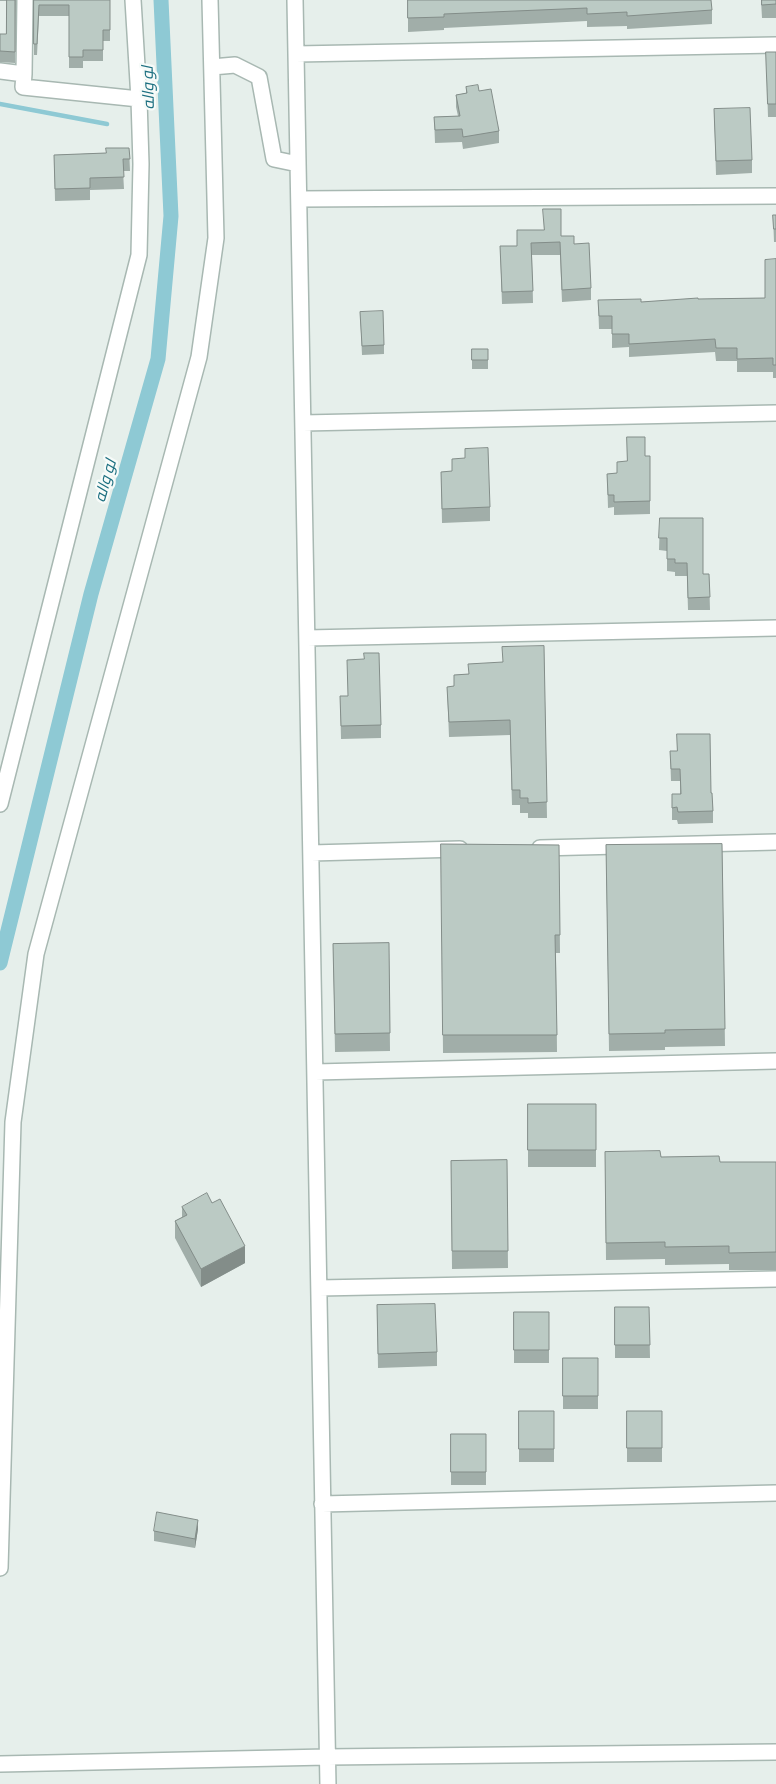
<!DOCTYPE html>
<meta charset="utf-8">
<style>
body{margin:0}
canvas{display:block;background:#e6efeb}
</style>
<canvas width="776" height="1784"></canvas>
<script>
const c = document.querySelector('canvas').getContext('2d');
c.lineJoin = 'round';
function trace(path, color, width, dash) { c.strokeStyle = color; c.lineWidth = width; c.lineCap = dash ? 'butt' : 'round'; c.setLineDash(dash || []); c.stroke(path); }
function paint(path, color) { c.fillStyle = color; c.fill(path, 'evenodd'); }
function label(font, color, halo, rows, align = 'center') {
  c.font = font + ' Barlow,Cairo,sans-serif'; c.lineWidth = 4.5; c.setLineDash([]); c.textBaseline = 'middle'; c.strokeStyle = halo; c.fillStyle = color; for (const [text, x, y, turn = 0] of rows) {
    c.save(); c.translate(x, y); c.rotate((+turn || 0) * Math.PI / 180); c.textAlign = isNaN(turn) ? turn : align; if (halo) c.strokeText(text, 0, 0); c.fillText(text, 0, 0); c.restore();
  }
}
trace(new Path2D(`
 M 0,104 L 107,124`), '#8ec9d4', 4.5);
trace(new Path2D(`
 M 0,963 L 91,594 L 158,359 L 171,216 L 161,0`), '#8ec9d4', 15);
const minor = new Path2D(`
 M 295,0 L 328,1784
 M 296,54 L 776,45
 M 212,67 L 235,65 L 259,77 L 274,159 L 298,164
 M 0,71 L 24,74 L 23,87 L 139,99
 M 24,74 L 25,0
 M 299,199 L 776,196
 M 303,423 L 776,413
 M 307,638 L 776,628
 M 0,804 L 139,255 L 141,164 L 139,99 L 133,0
 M 540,848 L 776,842
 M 311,853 L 460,849
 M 315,1072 L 776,1061
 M 319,1288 L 776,1279
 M 322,1504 L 776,1493
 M 0,1568 L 13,1122 L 36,954 L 199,357 L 216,238 L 210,0
 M 0,1764 L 327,1757 L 776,1752`);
trace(minor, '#a8b8b2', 18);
trace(minor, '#fff', 15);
paint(new Path2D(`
 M 0,0 L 16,0 L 15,63 L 0,62 L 0,34 L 6,34 L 7,1 L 0,1 Z
 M 34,0 L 110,0 L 110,41 L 103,41 L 103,61 L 83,61 L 83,68 L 69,68 L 69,16 L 39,16 L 37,55 L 34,55 Z
 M 408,0 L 712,10 L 712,24 L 627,29 L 627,26 L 587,27 L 587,21 L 444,28 L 444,30 L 408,32 Z
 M 761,0 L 776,0 L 776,18 L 762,18 Z
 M 766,52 L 776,52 L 776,117 L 768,117 Z
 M 466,87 L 479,91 L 499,131 L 499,143 L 463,149 L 462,142 L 435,143 L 434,117 L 458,116 L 456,107 L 456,95 L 466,93 Z
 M 714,109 L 752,160 L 752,173 L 716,175 Z
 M 129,148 L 130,171 L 123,171 L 124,189 L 90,190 L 90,200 L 55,201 L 54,155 L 106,153 Z
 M 773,215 L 776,215 L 776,242 L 774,242 Z
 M 544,230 L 561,236 L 574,244 L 591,288 L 591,300 L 562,302 L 560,255 L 532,255 L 533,303 L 502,304 L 500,246 L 517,246 Z
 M 776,259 L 776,378 L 773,378 L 773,372 L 737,372 L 737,361 L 716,361 L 715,352 L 629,357 L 629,347 L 612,348 L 612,329 L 599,329 L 598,300 L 641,302 L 698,299 L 765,298 Z
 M 360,312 L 384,345 L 384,354 L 362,355 Z
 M 472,349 L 488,349 L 488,369 L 472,369 Z
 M 645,456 L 650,456 L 650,514 L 614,515 L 614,507 L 608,508 L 607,474 L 617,473 L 627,461 Z
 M 452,459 L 490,507 L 490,521 L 442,523 L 441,472 L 452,471 Z
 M 660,518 L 703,574 L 709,574 L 710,610 L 688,610 L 687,576 L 675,576 L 675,572 L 667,571 L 667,551 L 659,550 Z
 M 544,646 L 547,818 L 528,818 L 528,813 L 520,813 L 520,805 L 512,805 L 510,735 L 449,737 L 447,687 L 454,686 L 454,675 L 468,674 L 502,662 Z
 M 340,696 L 381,725 L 381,738 L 341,739 Z
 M 670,751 L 711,793 L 713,811 L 713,823 L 678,824 L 677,820 L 672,820 L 672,794 L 680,794 L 680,781 L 671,781 Z
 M 441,844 L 559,845 L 560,953 L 556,953 L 557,1052 L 443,1053 Z
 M 722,844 L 725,1046 L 665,1047 L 665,1050 L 609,1051 L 606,845 Z
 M 389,943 L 390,1051 L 335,1052 L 333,944 Z
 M 528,1104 L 596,1104 L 596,1167 L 528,1167 Z
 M 605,1152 L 720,1162 L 776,1162 L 776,1270 L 729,1270 L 729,1264 L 665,1265 L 665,1259 L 606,1260 Z
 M 507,1160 L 508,1268 L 452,1269 L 451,1161 Z
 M 212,1203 L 245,1263 L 201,1287 L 175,1238 L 175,1221 L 182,1217 L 182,1207 Z
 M 377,1305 L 437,1352 L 437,1366 L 378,1368 Z
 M 615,1307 L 649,1307 L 650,1358 L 615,1358 Z
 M 514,1312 L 549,1312 L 549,1363 L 514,1363 Z
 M 563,1358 L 598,1358 L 598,1409 L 563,1409 Z
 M 519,1411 L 554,1411 L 554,1462 L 519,1462 Z
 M 627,1411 L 662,1411 L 662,1462 L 627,1462 Z
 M 451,1434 L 486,1434 L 486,1485 L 451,1485 Z
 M 198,1529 L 195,1548 L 154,1541 L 154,1531 Z`), '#a1aea9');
paint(new Path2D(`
 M 245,1246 L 245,1263 L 201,1287 L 201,1269 Z
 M 198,1520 L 198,1529 L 195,1548 L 195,1539 Z`), '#838d89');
const building = new Path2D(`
 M 7,0 L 15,0 L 15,52 L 0,51 L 0,34 L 6,34 Z
 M 34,0 L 110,0 L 110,30 L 103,30 L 103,50 L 83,50 L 83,57 L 69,57 L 69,5 L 39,5 L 37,44 L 34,44 Z
 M 408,0 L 711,0 L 712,10 L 627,16 L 627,12 L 587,14 L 587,8 L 444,14 L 444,17 L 408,18 Z
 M 762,0 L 776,0 L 776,4 L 762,5 Z
 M 766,52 L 776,52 L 776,104 L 768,104 Z
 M 478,85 L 479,91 L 491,89 L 499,131 L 463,137 L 462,129 L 435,130 L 434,117 L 460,116 L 456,95 L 467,93 L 466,87 Z
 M 750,108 L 752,160 L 716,161 L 714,109 Z
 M 106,148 L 129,148 L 130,159 L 123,159 L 124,177 L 90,178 L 90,188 L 55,189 L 54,155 L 106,153 Z
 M 543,209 L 561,209 L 561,236 L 574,236 L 574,244 L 589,243 L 591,288 L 562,290 L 560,242 L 531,243 L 533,291 L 502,292 L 500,246 L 517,246 L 517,230 L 544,230 Z
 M 773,215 L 776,215 L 776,229 L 774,229 Z
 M 776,259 L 776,365 L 773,365 L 773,358 L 737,359 L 737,348 L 716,348 L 715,339 L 629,344 L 629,334 L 612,334 L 612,316 L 599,316 L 598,300 L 641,299 L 641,302 L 698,298 L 698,299 L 765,298 L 765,260 Z
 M 383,311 L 384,345 L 362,346 L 360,312 Z
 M 472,349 L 488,349 L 488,360 L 472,360 Z
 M 627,437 L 645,437 L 645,456 L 650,456 L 650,501 L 614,502 L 614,495 L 608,495 L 607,474 L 617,473 L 617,462 L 627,461 Z
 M 488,448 L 490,507 L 442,509 L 441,472 L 452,471 L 452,459 L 465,458 L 465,449 Z
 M 660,518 L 703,518 L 703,574 L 709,574 L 710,597 L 688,598 L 687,563 L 675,563 L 675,559 L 667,559 L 667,538 L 659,538 Z
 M 544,646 L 547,802 L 528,803 L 528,798 L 520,798 L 520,790 L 512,790 L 510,720 L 449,722 L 447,687 L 454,686 L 454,675 L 469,674 L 468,664 L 503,662 L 502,647 Z
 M 364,653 L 379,653 L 381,725 L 341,726 L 340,696 L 348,696 L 347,660 L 364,659 Z
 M 677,734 L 710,734 L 711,793 L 712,793 L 713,811 L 678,812 L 677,807 L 672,808 L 672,794 L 681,794 L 680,769 L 671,769 L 670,751 L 677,751 Z
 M 441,844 L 559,845 L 560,935 L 555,935 L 557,1035 L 443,1035 Z
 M 722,844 L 725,1029 L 665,1030 L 665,1033 L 609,1034 L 606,845 Z
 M 389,943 L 390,1033 L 335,1034 L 333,944 Z
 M 528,1104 L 596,1104 L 596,1150 L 528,1150 Z
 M 660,1151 L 661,1157 L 719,1156 L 720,1162 L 776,1162 L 776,1252 L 729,1253 L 729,1246 L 665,1247 L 665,1242 L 606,1243 L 605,1152 Z
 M 507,1160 L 508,1251 L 452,1251 L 451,1161 Z
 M 207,1193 L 212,1203 L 220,1199 L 245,1246 L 201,1269 L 175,1221 L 187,1215 L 182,1207 Z
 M 435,1304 L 437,1352 L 378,1354 L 377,1305 Z
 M 615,1307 L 649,1307 L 650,1345 L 615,1345 Z
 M 514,1312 L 549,1312 L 549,1350 L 514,1350 Z
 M 563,1358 L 598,1358 L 598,1396 L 563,1396 Z
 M 519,1411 L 554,1411 L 554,1449 L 519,1449 Z
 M 627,1411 L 662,1411 L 662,1448 L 627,1448 Z
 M 451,1434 L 486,1434 L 486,1472 L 451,1472 Z
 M 157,1512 L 198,1520 L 195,1539 L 154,1531 Z`);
paint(building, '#bbcac4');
trace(building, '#838d89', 1);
label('italic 16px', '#1c6f80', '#f7fbf9', [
 ["لو واله",148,88,-92],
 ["لو واله",105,481,-74]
]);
</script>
